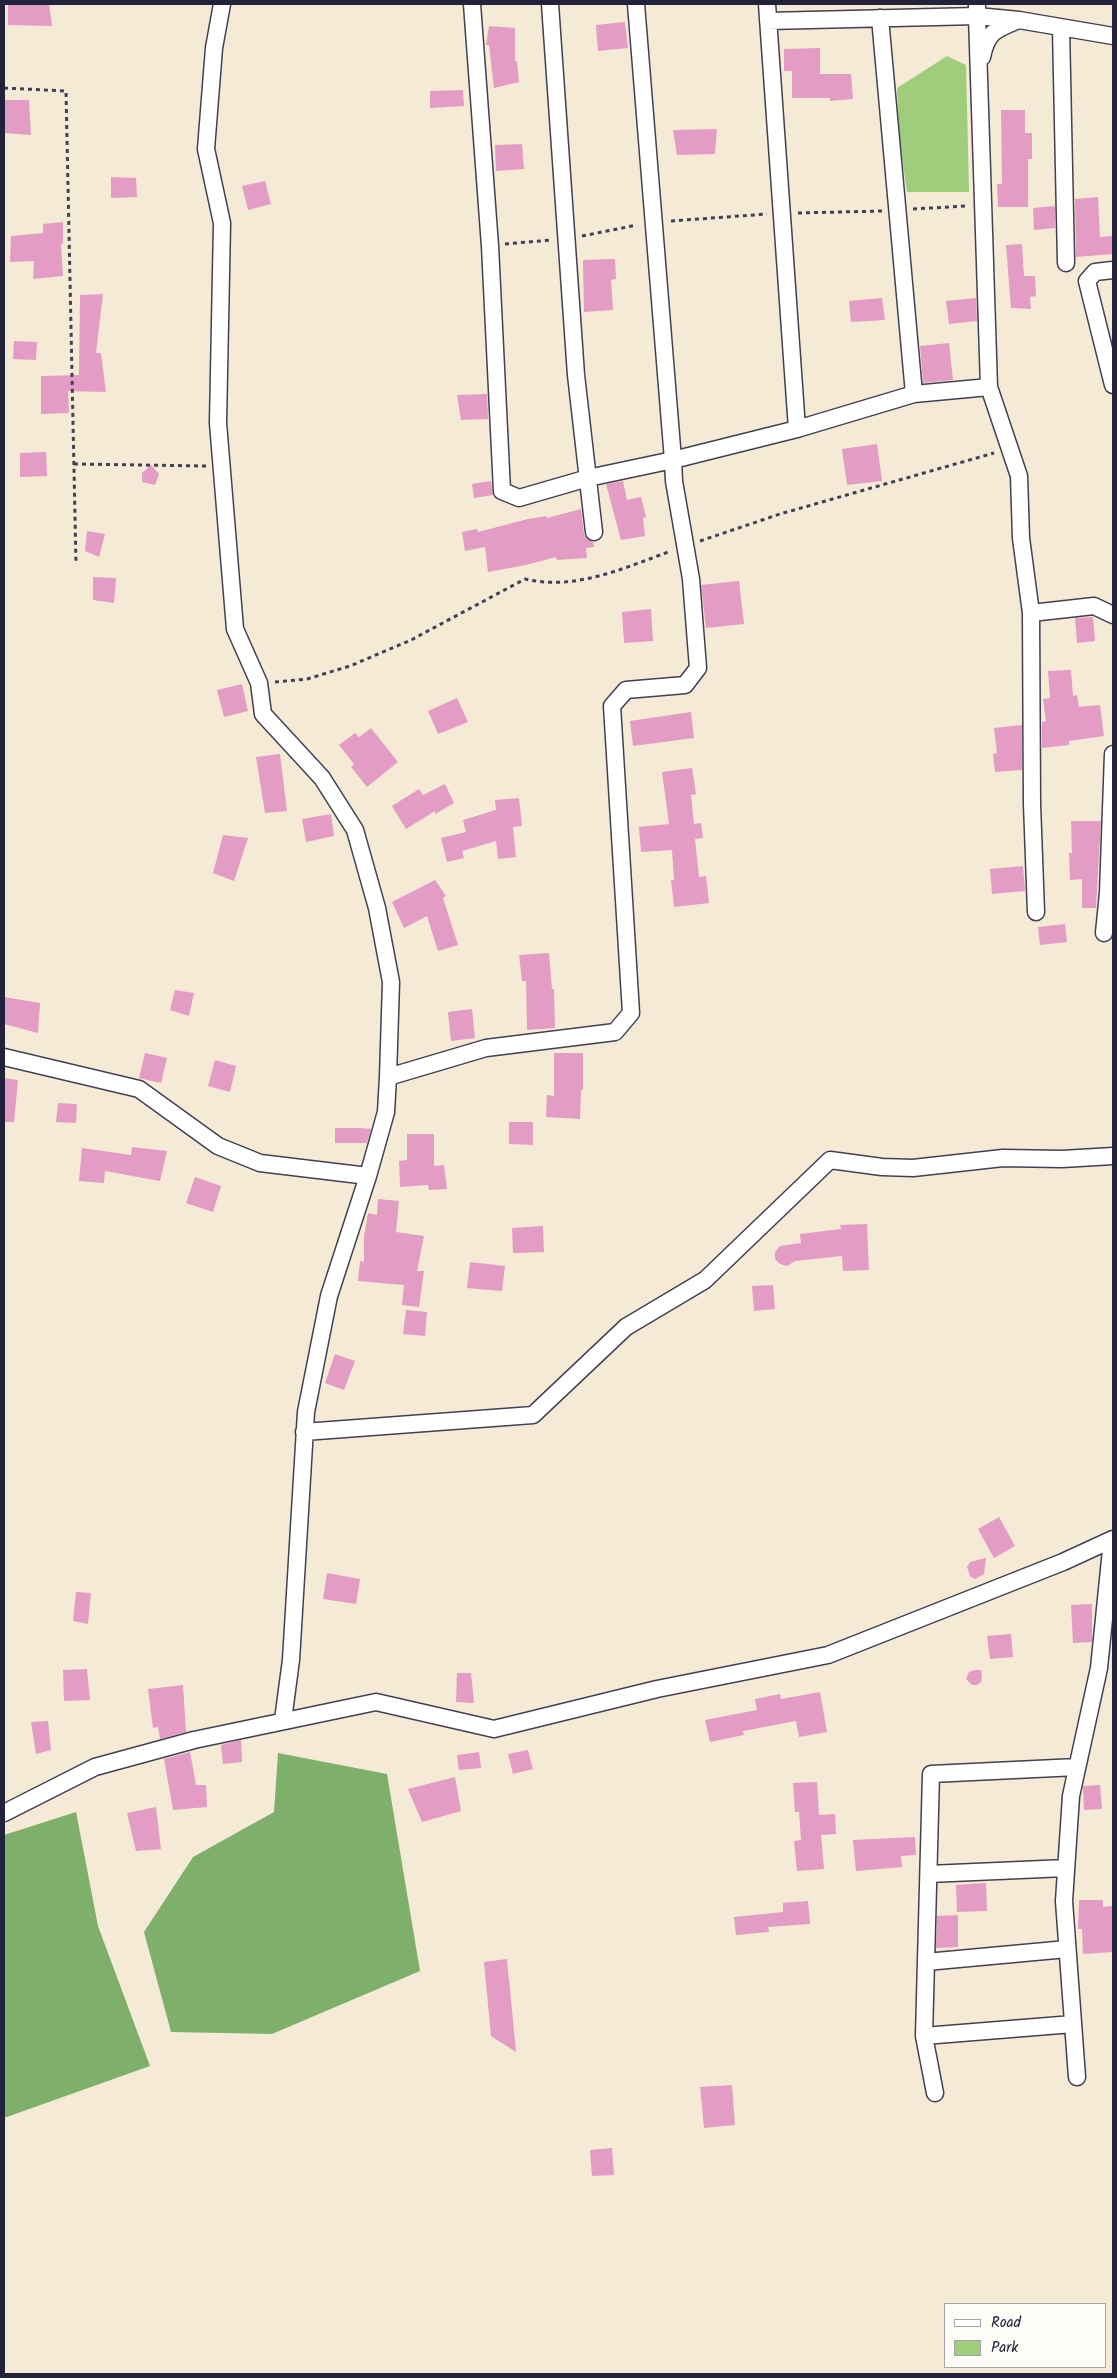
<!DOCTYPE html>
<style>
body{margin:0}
#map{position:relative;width:1117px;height:2378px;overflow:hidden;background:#f5ead5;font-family:Kalam,sans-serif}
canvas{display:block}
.frame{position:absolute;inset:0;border:5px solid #22223b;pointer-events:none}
.legend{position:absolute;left:944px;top:2303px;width:162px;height:65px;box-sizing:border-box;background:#fdfcf7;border:1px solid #a5a5ac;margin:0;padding:6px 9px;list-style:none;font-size:15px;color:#22223b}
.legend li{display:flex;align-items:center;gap:10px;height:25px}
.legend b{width:25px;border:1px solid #a5a5ac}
</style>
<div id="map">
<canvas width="1117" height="2378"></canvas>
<div class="frame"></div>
<ul class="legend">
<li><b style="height:6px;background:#fff"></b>Road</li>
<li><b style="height:14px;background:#9fcd7b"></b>Park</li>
</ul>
</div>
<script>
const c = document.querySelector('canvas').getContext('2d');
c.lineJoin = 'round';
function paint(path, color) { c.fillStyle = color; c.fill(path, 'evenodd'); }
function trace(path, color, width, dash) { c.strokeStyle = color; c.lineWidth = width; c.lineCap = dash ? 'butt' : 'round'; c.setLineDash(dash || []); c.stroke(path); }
paint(new Path2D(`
 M 947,56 L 966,65 L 969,192 L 907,192 L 899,138 L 897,88 Z`), '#9fcd7b');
paint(new Path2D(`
 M 278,1753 L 387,1774 L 420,1971 L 272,2034 L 171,2032 L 144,1932 L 193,1857 L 274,1812 Z
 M 76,1812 L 98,1926 L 150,2066 L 4,2118 L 4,1835 Z`), '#7fb06b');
paint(new Path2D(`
 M 8,4 L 49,4 L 52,26 L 8,25 Z
 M 625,22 L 628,48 L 598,51 L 596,25 Z
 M 489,26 L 515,28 L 515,61 L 517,61 L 519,82 L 494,88 L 489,45 L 486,45 Z
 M 820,48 L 820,74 L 851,74 L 853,99 L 830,101 L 830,98 L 792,98 L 792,71 L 784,71 L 784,49 Z
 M 463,90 L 464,106 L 430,108 L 430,91 Z
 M 4,100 L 29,100 L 31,135 L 4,133 Z
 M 1001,110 L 1025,110 L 1025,133 L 1032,133 L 1032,159 L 1028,159 L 1028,207 L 998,207 L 997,184 L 1002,184 Z
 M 717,129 L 715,154 L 677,155 L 673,130 Z
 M 522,144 L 524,169 L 496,171 L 495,145 Z
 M 111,177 L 136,178 L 137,197 L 111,198 Z
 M 265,181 L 271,204 L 248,210 L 242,186 Z
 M 1098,197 L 1100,237 L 1113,236 L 1113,254 L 1076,257 L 1075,199 Z
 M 1055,206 L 1055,228 L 1034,230 L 1033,208 Z
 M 63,222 L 63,244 L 61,244 L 63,276 L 33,279 L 34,261 L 10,262 L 11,236 L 43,233 L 43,224 Z
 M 1022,244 L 1024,276 L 1035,276 L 1036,296 L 1030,297 L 1031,309 L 1011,308 L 1006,245 Z
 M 615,259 L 616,279 L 611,280 L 613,310 L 584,312 L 583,260 Z
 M 103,294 L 96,353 L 101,353 L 106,392 L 68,391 L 69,413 L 41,414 L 41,376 L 79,375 L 80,295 Z
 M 882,298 L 885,320 L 851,322 L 849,301 Z
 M 976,298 L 977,321 L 949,324 L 946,301 Z
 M 14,341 L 37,342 L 36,360 L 13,359 Z
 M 949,343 L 953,380 L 923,383 L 920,346 Z
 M 487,394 L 488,419 L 461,420 L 457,395 Z
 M 877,444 L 882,481 L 847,485 L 842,449 Z
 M 46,452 L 47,476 L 20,477 L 20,453 Z
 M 151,465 L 159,474 L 155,485 L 142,482 L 142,473 Z
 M 491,481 L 493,495 L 474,498 L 472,484 Z
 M 623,481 L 627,500 L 641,497 L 646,517 L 643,518 L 645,536 L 621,540 L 606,484 Z
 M 581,509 L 584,534 L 586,538 L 593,542 L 594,547 L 586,548 L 587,558 L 557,560 L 556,557 L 526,565 L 488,572 L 485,547 L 465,551 L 462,532 L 477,529 L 478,532 L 528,519 L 547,516 L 547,518 Z
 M 87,531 L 105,534 L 99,557 L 85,551 Z
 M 93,577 L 116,578 L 114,603 L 93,600 Z
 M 739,581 L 744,624 L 706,628 L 701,585 Z
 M 651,609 L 653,641 L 624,643 L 622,612 Z
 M 1093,617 L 1095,641 L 1077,643 L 1075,618 Z
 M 1071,670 L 1073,696 L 1077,695 L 1079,707 L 1100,705 L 1104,736 L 1069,741 L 1069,745 L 1042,748 L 1042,722 L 1046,721 L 1043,699 L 1050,698 L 1048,671 Z
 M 242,684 L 248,711 L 224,717 L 217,690 Z
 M 457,698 L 468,722 L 438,734 L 428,711 Z
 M 691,712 L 694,738 L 633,746 L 630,721 Z
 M 1022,725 L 1022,770 L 995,772 L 993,754 L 997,753 L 994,728 Z
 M 371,728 L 398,762 L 367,787 L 351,767 L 354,764 L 339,745 L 355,733 L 359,737 Z
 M 280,754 L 287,811 L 265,813 L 256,757 Z
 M 692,768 L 696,794 L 691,795 L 694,824 L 701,823 L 703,838 L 695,839 L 699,877 L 706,876 L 709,903 L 674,907 L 671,880 L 674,880 L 672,850 L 641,852 L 639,827 L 669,824 L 662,772 Z
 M 445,784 L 454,803 L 435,814 L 435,811 L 406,829 L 392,806 L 419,789 L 423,795 Z
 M 519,798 L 522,826 L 513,827 L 516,857 L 498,859 L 496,841 L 462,851 L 464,858 L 447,862 L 441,838 L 466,832 L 463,820 L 496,810 L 495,800 Z
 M 331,814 L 334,836 L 306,842 L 302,819 Z
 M 1071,821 L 1101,821 L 1096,908 L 1082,908 L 1082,879 L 1070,880 L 1069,853 L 1072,853 Z
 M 223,835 L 248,838 L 234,881 L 213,873 Z
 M 1023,866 L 1025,891 L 992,894 L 990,869 Z
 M 435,880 L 446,896 L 443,898 L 458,945 L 438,951 L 427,916 L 404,928 L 392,902 Z
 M 1065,924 L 1067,942 L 1040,945 L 1038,927 Z
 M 549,953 L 552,989 L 554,989 L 555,1028 L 527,1030 L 526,981 L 522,981 L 519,955 Z
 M 175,990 L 194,993 L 189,1016 L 170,1010 Z
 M 4,997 L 40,1003 L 38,1033 L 4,1024 Z
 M 472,1009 L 475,1038 L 451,1041 L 448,1012 Z
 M 145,1053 L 167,1058 L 161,1083 L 139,1078 Z
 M 554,1053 L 583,1053 L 583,1090 L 581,1090 L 580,1119 L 546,1117 L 547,1095 L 554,1096 Z
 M 215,1060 L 236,1066 L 230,1092 L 208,1086 Z
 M 4,1078 L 18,1080 L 14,1122 L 4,1122 Z
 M 58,1103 L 77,1104 L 76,1123 L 56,1122 Z
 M 509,1122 L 533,1122 L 533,1145 L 509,1144 Z
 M 335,1128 L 360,1128 L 371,1129 L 367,1143 L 335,1143 Z
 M 407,1134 L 434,1134 L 434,1166 L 444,1165 L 447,1189 L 429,1190 L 428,1185 L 400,1187 L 399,1161 L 407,1160 Z
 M 132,1147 L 167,1151 L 160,1181 L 105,1171 L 104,1183 L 79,1181 L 82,1148 L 131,1155 Z
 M 195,1177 L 221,1186 L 213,1212 L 186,1203 Z
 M 378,1199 L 399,1201 L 396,1232 L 424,1236 L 417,1271 L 424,1271 L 419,1307 L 402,1305 L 404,1285 L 358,1281 L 360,1261 L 364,1262 L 364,1237 L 368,1213 L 377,1215 Z
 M 867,1224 L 869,1270 L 843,1271 L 842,1256 L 795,1261 L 787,1266 L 780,1264 L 775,1259 L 775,1252 L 780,1246 L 801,1243 L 800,1234 L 841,1229 L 840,1225 Z
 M 543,1226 L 544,1252 L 513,1253 L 512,1228 Z
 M 470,1262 L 505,1266 L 502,1291 L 467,1288 Z
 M 773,1285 L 775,1309 L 754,1311 L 752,1286 Z
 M 406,1310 L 427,1312 L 425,1336 L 403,1334 Z
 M 335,1354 L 355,1361 L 344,1390 L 325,1383 Z
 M 999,1517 L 1015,1546 L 994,1558 L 978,1529 Z
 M 986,1558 L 984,1574 L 975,1579 L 970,1576 L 967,1567 L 970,1562 Z
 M 327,1573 L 360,1579 L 356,1604 L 323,1599 Z
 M 76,1592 L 91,1593 L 88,1624 L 73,1621 Z
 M 1092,1604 L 1092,1642 L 1073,1643 L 1071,1605 Z
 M 1011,1634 L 1013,1657 L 990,1659 L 987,1636 Z
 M 87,1669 L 90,1700 L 64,1701 L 63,1670 Z
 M 974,1670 L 981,1670 L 982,1676 L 981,1682 L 977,1685 L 972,1685 L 966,1679 L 969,1672 Z
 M 457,1673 L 471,1673 L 474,1703 L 456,1702 Z
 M 183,1685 L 186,1732 L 160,1739 L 158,1727 L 153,1728 L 148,1689 Z
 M 820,1692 L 827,1732 L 799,1737 L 796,1721 L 743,1731 L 744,1735 L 710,1742 L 705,1720 L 757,1710 L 755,1699 L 780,1694 L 781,1699 Z
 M 48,1721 L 51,1750 L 36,1754 L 31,1722 Z
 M 241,1740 L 242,1762 L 223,1764 L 221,1745 Z
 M 528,1750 L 533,1769 L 513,1774 L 508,1754 Z
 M 190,1752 L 196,1785 L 206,1785 L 207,1807 L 173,1810 L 164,1759 Z
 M 479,1752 L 481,1768 L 459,1770 L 457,1755 Z
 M 455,1777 L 461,1811 L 422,1822 L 408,1789 Z
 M 817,1782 L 819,1815 L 835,1814 L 836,1834 L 821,1835 L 824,1869 L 797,1871 L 794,1841 L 801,1840 L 799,1812 L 795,1812 L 793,1783 Z
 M 1100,1785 L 1102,1809 L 1084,1810 L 1083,1786 Z
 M 156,1807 L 161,1849 L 136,1851 L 127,1813 Z
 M 915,1837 L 916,1855 L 901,1856 L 902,1867 L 856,1871 L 853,1840 Z
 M 986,1883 L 987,1911 L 957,1912 L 956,1885 Z
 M 1079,1900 L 1103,1900 L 1103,1907 L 1113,1906 L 1113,1952 L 1083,1954 L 1082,1929 L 1078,1929 Z
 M 808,1901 L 810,1924 L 768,1927 L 769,1932 L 736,1935 L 734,1917 L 783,1912 L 783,1903 Z
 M 958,1915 L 958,1947 L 936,1948 L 937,1916 Z
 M 507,1959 L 516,2052 L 491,2036 L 484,1962 Z
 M 732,2085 L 735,2125 L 704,2128 L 700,2087 Z
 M 612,2148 L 614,2175 L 592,2176 L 590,2150 Z`), '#e39cc4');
const street = new Path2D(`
 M 550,4 L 576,375 L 594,532
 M 636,4 L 673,460 L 797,429 L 914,394 L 989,387 L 977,16 L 768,21
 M 767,4 L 797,429
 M 977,4 L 977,16 L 1019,20 L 1113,36
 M 880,18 L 914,394
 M 1061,28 L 1066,263
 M 982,57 C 987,33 994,30 1016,21
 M 1113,270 L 1095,272 L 1087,281 L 1113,385
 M 989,387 L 1019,476 L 1021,538 L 1031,613 L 1032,804 L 1036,912
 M 1031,613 L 1094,606 L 1113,615
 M 1104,933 L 1108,893 L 1113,754
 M 4,1057 L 139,1089 L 218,1146 L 260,1163 L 368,1176 L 386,1112 L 388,1077 L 391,982 L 377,908 L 355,830 L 322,778 L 263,714 L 259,683 L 235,629 L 218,423 L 222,223 L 206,149 L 214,48 L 222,4
 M 388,1077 L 486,1048 L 615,1032 L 631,1013 L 612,706 L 626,690 L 685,685 L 698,668 L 691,579 L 674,481 L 673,460 L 588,478 L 519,498 L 502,491 L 490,246 L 472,4
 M 304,1432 L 533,1415 L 626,1327 L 705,1280 L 830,1160 L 882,1167 L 913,1168 L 1003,1158 L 1062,1159 L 1113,1156
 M 283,1720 L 291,1660 L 306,1412 L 329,1296 L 368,1176
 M 4,1813 L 95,1767 L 194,1740 L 376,1702 L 494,1729 L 657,1689 L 828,1655 L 1063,1562 L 1113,1539
 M 929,1874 L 1066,1868
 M 926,1962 L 1067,1949
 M 924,2036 L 1073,2024
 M 1077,2077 L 1064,1901 L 1071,1796 L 1099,1668 L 1112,1540
 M 935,2093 L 924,2036 L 931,1774 L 1077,1767`);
trace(street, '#424052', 19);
trace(new Path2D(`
 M 4,88 L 66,91 L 76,564
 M 913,209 L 967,206
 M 798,213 L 882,211
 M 671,221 L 767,214
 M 582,236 L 637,225
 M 505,244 L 551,240
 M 74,464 L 206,466
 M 700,541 L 780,514 L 994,453
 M 275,682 L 307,679 L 350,666 L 411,640 L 525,579 C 575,591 624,568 671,551`), '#424052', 3, [4, 4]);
trace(street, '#fff', 16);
</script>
